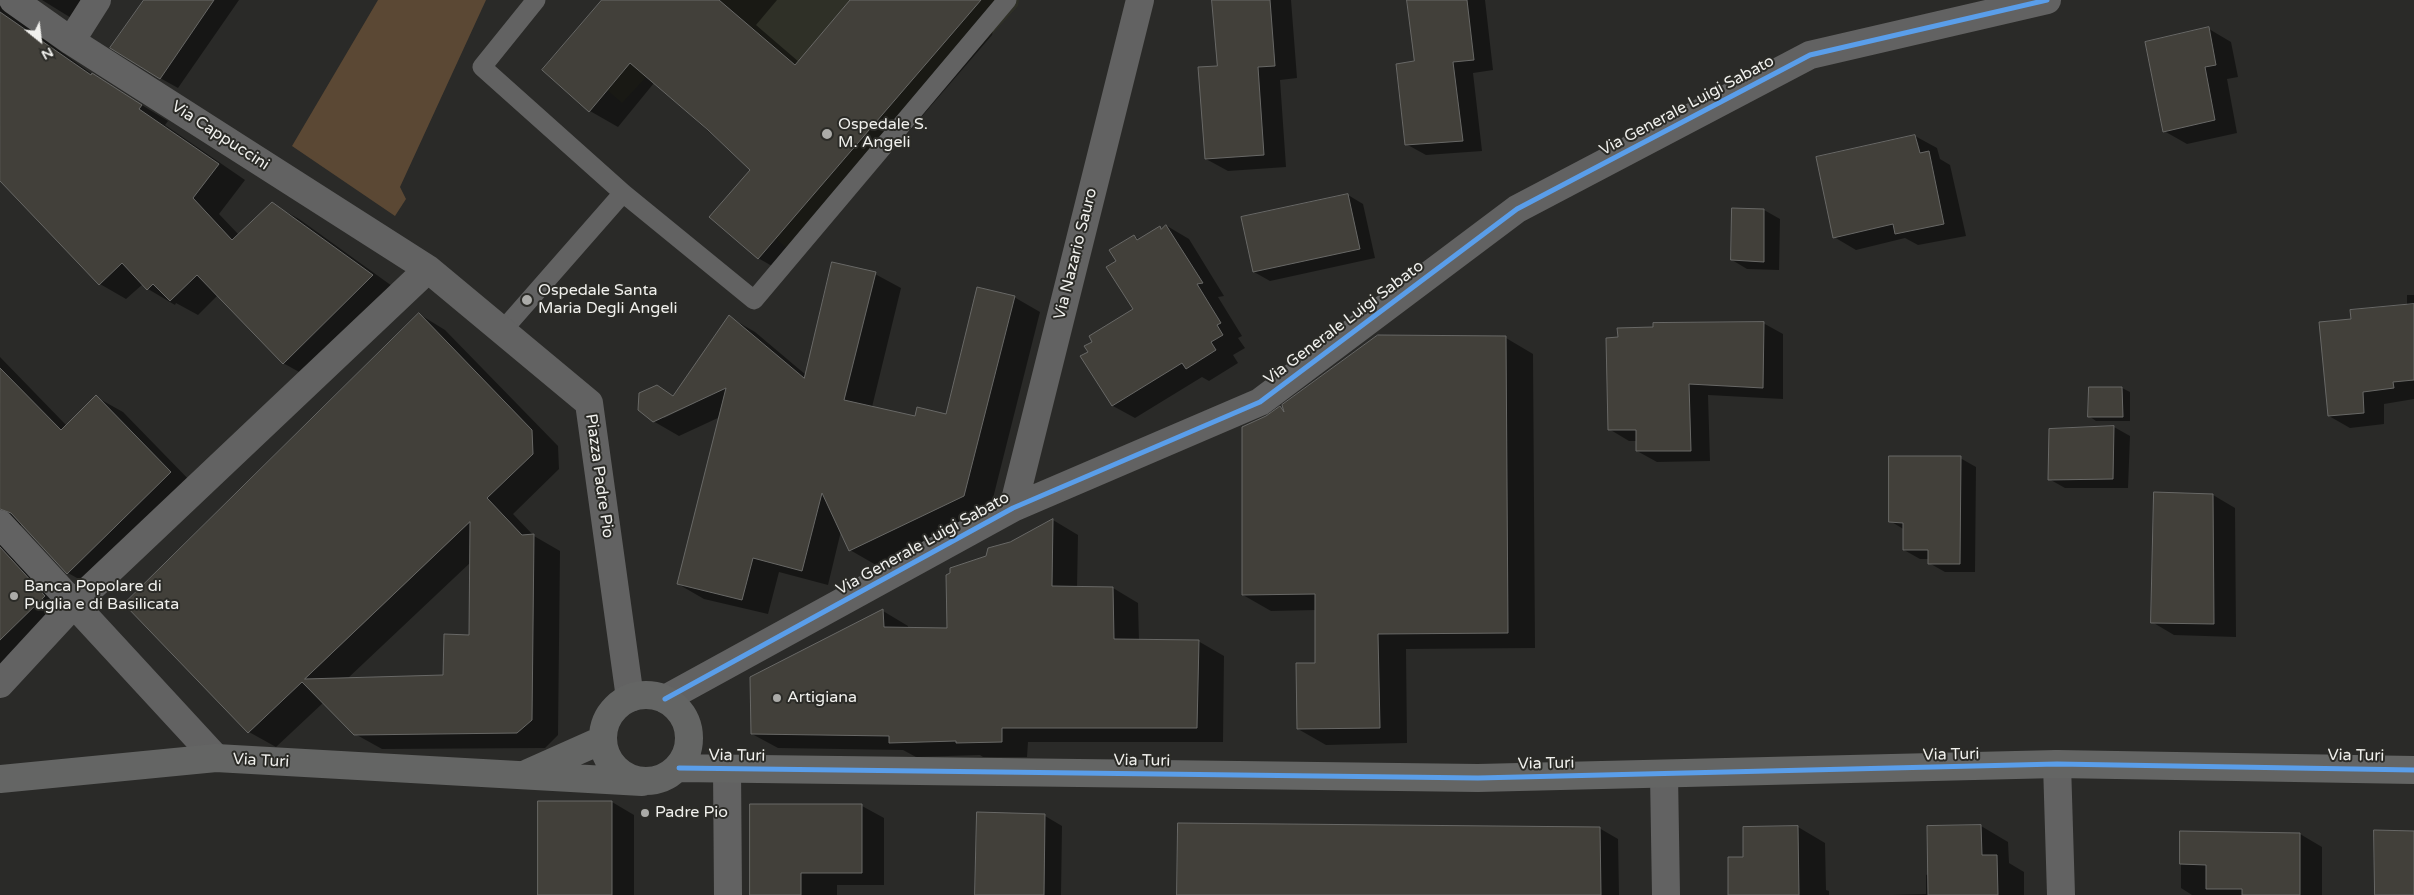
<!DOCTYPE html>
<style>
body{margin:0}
#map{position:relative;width:2414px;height:895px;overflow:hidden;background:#2a2a28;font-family:"Varela Round",sans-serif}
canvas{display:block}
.north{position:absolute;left:15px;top:15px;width:50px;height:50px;-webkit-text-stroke:4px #2b2b27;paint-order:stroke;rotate:151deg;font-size:14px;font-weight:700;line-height:20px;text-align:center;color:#f0f0ed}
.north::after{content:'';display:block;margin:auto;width:18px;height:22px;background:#f0f0ed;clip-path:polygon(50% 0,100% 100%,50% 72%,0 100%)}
</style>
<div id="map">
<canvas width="2414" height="895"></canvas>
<div class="north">N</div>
</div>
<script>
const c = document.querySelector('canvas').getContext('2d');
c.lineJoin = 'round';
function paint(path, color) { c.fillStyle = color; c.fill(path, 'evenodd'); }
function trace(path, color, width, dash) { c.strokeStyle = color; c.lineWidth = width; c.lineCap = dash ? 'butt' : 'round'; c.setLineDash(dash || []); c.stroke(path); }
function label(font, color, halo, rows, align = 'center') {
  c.font = font + ' "Varela Round",sans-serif'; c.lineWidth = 4; c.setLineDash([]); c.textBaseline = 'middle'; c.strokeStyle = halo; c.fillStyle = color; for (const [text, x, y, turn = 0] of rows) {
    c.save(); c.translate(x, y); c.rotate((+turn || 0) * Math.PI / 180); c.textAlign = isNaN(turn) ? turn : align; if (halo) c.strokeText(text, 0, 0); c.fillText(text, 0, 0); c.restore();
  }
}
paint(new Path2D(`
 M 634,0 L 1019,0 L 1018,6 L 791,252 L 746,213 L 791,165 L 665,57 L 622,103 L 577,64 Z`), '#2f3027');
paint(new Path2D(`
 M 378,0 L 486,0 L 400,187 L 406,199 L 395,216 L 292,146 Z`), '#5b4834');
paint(new Path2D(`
 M 0,0 L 38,0 L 34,1 L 25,23 L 31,30 L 99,79 L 168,121 L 165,125 L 245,180 L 219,214 L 239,235 L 272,204 L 299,219 L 399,291 L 310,378 L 283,363 L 218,295 L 198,315 L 176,303 L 175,305 L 148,289 L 143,284 L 126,299 L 100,284 L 0,179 Z
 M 42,0 L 96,0 L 81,24 Z
 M 145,0 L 239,0 L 178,88 L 160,78 Z
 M 603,0 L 777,0 L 756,25 L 799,62 L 852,0 L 999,0 L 992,35 L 786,274 L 758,258 L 752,170 L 654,83 L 618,127 L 590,111 L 543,70 Z
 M 1213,0 L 1291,0 L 1297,78 L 1280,80 L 1286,167 L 1228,171 L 1206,159 L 1218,67 Z
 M 1408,0 L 1485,0 L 1493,70 L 1473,73 L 1482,151 L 1426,155 L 1406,144 L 1416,63 Z
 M 2209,29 L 2231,42 L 2238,77 L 2227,79 L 2237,133 L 2187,144 L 2164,131 Z
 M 1915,136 L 1937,148 L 1940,159 L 1950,165 L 1966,236 L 1918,245 L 1905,238 L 1856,250 L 1834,237 Z
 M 1348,195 L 1363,204 L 1375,258 L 1270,281 L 1254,272 Z
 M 1733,209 L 1764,210 L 1780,219 L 1779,270 L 1747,269 L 1732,260 Z
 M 1167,226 L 1189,239 L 1224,296 L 1218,297 L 1242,336 L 1238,338 L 1245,348 L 1233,355 L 1238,363 L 1209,381 L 1202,377 L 1135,418 L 1113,406 L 1082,356 L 1089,352 L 1135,309 L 1118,261 L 1134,236 L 1140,240 L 1160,228 L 1162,229 Z
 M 875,274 L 901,288 L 872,407 L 916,417 L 947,415 L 1014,297 L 1040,312 L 990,510 L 876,565 L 850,550 L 841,531 L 828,585 L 779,572 L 768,614 L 704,599 L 678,584 L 720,417 L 679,436 L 653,421 L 657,386 L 675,397 L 729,317 L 755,332 L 806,375 ZM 694,401 L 695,403 L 664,418 L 664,415 Z
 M 2407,295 L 2414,295 L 2414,399 L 2384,404 L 2384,424 L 2350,428 L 2329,416 L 2352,320 L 2407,306 Z
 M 419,314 L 445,330 L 558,446 L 559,469 L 513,514 L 534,536 L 560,551 L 558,735 L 545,748 L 382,749 L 355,734 L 324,702 L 276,747 L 249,732 ZM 471,562 L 470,636 L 444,676 L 347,679 Z
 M 1763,323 L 1783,334 L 1783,399 L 1708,395 L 1710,461 L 1657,462 L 1637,451 L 1637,441 L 1629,441 L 1609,429 L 1620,339 Z
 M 1506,338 L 1533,354 L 1535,648 L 1406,649 L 1407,743 L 1326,745 L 1298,729 L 1317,664 L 1317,610 L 1271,611 L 1243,595 L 1267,417 L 1280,408 L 1285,410 Z
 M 0,357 L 67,426 L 96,397 L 123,412 L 197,488 L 95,588 L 68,573 L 23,524 L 16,528 L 71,612 L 0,682 Z
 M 2122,388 L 2130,392 L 2130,421 L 2096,421 L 2089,416 Z
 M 2114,427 L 2130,436 L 2128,488 L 2065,488 L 2049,479 L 2050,430 Z
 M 1960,458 L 1976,467 L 1975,572 L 1945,572 L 1929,563 L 1929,559 L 1920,559 L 1904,550 L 1905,530 L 1890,521 Z
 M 2155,493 L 2213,495 L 2235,508 L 2236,637 L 2174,635 L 2152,622 Z
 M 1053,520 L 1078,535 L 1077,588 L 1113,588 L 1138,603 L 1139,641 L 1198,641 L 1224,656 L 1223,742 L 1028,742 L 1027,757 L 983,757 L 980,755 L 916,757 L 903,750 L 778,748 L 752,734 L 883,611 L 908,626 L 908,628 L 948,629 L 987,557 Z
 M 612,802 L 634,815 L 634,895 L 540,895 Z
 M 751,805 L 862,806 L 884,818 L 884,885 L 837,885 L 837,895 L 751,895 Z
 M 1045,816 L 1062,826 L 1061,895 L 976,895 Z
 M 1981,826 L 2008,842 L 2009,863 L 2024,872 L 2024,895 L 1892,895 L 1926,894 L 1926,875 L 1929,874 L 1928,827 Z
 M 1798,827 L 1825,843 L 1826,890 L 1829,891 L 1829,895 L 1729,895 L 1744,858 Z
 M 1599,828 L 1618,839 L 1619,895 L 1542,895 Z
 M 2181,833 L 2300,834 L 2322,847 L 2322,895 L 2192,895 L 2181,888 Z`), '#0007');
const building = new Path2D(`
 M 144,0 L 214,0 L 160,79 L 110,48 Z
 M 602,0 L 719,0 L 795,65 L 850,0 L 981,0 L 758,259 L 709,217 L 750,170 L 708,130 L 630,63 L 589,112 L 542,70 Z
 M 1212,0 L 1270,0 L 1275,66 L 1258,67 L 1264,155 L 1205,159 L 1198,67 L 1217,66 Z
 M 1407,0 L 1467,0 L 1474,60 L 1453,62 L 1463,141 L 1405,145 L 1396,64 L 1414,61 Z
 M 0,12 L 91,75 L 92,73 L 142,105 L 139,109 L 219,164 L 193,198 L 232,240 L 272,202 L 373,275 L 283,364 L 197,275 L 170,301 L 153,284 L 147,290 L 122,263 L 99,285 L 0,181 Z
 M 2209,27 L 2216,65 L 2205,67 L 2215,120 L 2163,132 L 2145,42 Z
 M 1915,135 L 1920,153 L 1929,151 L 1944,224 L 1895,234 L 1893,224 L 1833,238 L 1816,157 Z
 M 1348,194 L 1360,249 L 1253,272 L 1241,217 Z
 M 1732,208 L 1764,209 L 1764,262 L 1731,260 Z
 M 1166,225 L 1203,283 L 1197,284 L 1221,323 L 1217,325 L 1223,335 L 1211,342 L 1216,350 L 1186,369 L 1182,363 L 1112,406 L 1080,356 L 1088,352 L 1084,346 L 1092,342 L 1089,336 L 1133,309 L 1106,267 L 1116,261 L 1109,250 L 1134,235 L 1137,240 L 1160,226 L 1161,229 Z
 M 832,262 L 876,272 L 844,400 L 915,416 L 917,407 L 946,414 L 977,287 L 1015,296 L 964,496 L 849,551 L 822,493 L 802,571 L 753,558 L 742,600 L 677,584 L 726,388 L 653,422 L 638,410 L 639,393 L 657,385 L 673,396 L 729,315 L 804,378 Z
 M 2414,304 L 2414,380 L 2393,382 L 2394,388 L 2363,392 L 2364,413 L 2328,416 L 2319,322 L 2351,319 L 2350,310 Z
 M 419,313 L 532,430 L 533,454 L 487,498 L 522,535 L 534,534 L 532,720 L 517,733 L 354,735 L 302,682 L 248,733 L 124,604 ZM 470,522 L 469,635 L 444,634 L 443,675 L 305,679 Z
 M 1764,322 L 1763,388 L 1689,384 L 1691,451 L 1636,451 L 1636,430 L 1608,430 L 1606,338 L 1618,337 L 1617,328 L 1653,327 L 1653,323 Z
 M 1378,335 L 1506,336 L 1508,633 L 1378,634 L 1380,728 L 1297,729 L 1296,663 L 1315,663 L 1315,594 L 1242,595 L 1242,427 L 1266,416 L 1280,406 L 1284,412 L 1282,405 Z
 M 0,368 L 61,430 L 96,395 L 171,472 L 67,574 L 11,513 L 0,509 Z
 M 2089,387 L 2122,387 L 2123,417 L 2088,417 Z
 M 2114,426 L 2113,479 L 2048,480 L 2049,429 Z
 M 1889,456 L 1961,456 L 1960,564 L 1928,564 L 1928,550 L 1903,550 L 1903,523 L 1889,522 Z
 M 2154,492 L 2213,494 L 2214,624 L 2151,623 Z
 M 1053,519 L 1052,586 L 1113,587 L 1114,639 L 1199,640 L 1197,728 L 1002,728 L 1002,742 L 956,743 L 956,741 L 889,743 L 889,736 L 751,734 L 750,677 L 883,609 L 884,627 L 947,628 L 946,575 L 950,573 L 950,568 L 986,556 L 988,548 L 1010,542 Z
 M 0,547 L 45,596 L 0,640 Z
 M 538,801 L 612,801 L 612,895 L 538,895 Z
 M 750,804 L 862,804 L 862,873 L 801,873 L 801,895 L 750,895 Z
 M 977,812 L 1045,814 L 1044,895 L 975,895 Z
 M 1178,823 L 1600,827 L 1601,895 L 1177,895 Z
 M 1981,825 L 1982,855 L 1997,855 L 1998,895 L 1928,895 L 1927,826 Z
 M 1798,826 L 1799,895 L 1728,895 L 1728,857 L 1743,857 L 1743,827 Z
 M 2374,830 L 2414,831 L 2414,895 L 2375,895 Z
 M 2180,831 L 2300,833 L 2300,895 L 2242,895 L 2242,889 L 2206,889 L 2206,865 L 2180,864 Z`);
paint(building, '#42403a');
trace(building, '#686866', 1);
trace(new Path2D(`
 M 536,0 L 482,67 L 623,193 L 754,300 L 1007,0
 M 502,331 L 623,193`), '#626262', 19);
trace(new Path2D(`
 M 13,0 L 71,41 L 428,269 L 589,403 L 630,698
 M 71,41 L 97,0
 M 1013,508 L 1140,0
 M 0,524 L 216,758
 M 0,684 L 74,604 L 428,269
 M 665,699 L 1013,508 L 1260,402 L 1517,209 L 1810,55 L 2047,0
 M 2057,764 L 2061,895
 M 727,768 L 728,895
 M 1664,774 L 1666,895`), '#626262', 28);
trace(new Path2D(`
 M603 738a43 43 0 1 1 86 0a43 43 0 1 1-86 0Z
 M 679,768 L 1478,778 L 2057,764 L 2414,770
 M 528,773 L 602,740
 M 0,779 L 216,758 L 642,782`), '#646564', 28);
trace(new Path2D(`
 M 665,699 L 1013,508 L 1260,402 L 1517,209 L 1810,55 L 2047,0
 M 679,768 L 1478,778 L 2057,764 L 2414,770`), '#5a9eea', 5);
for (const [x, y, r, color] of [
 [827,134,6,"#ababa8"],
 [527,300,6,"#ababa8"],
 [14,596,5,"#ababa8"],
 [777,698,5,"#ababa8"],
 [645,813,5,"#ababa8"]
]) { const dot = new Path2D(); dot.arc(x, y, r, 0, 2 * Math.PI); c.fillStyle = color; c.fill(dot); trace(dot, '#2b2b27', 2); }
label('16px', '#f0f0ed', '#2b2b27', [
 ["Via Generale Luigi Sabato",1687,106,-28],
 ["Via Cappuccini",220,136,33],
 ["Via Nazario Sauro",1076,254,-76],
 ["Via Generale Luigi Sabato",1344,323,-37],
 ["Piazza Padre Pio",599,476,82],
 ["Via Generale Luigi Sabato",923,544,-29],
 ["Via Turi",1951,755,-1],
 ["Via Turi",737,756,1],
 ["Via Turi",2356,756,1],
 ["Via Turi",261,761,3],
 ["Via Turi",1142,761,1],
 ["Via Turi",1546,764,-1]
]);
label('16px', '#f0f0ed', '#2b2b27', [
 ["Ospedale S.",838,125],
 ["M. Angeli",838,143],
 ["Ospedale Santa",538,291],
 ["Maria Degli Angeli",538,309],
 ["Banca Popolare di",24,587],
 ["Puglia e di Basilicata",24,605],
 ["Artigiana",787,698],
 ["Padre Pio",655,813]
], 'left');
</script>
